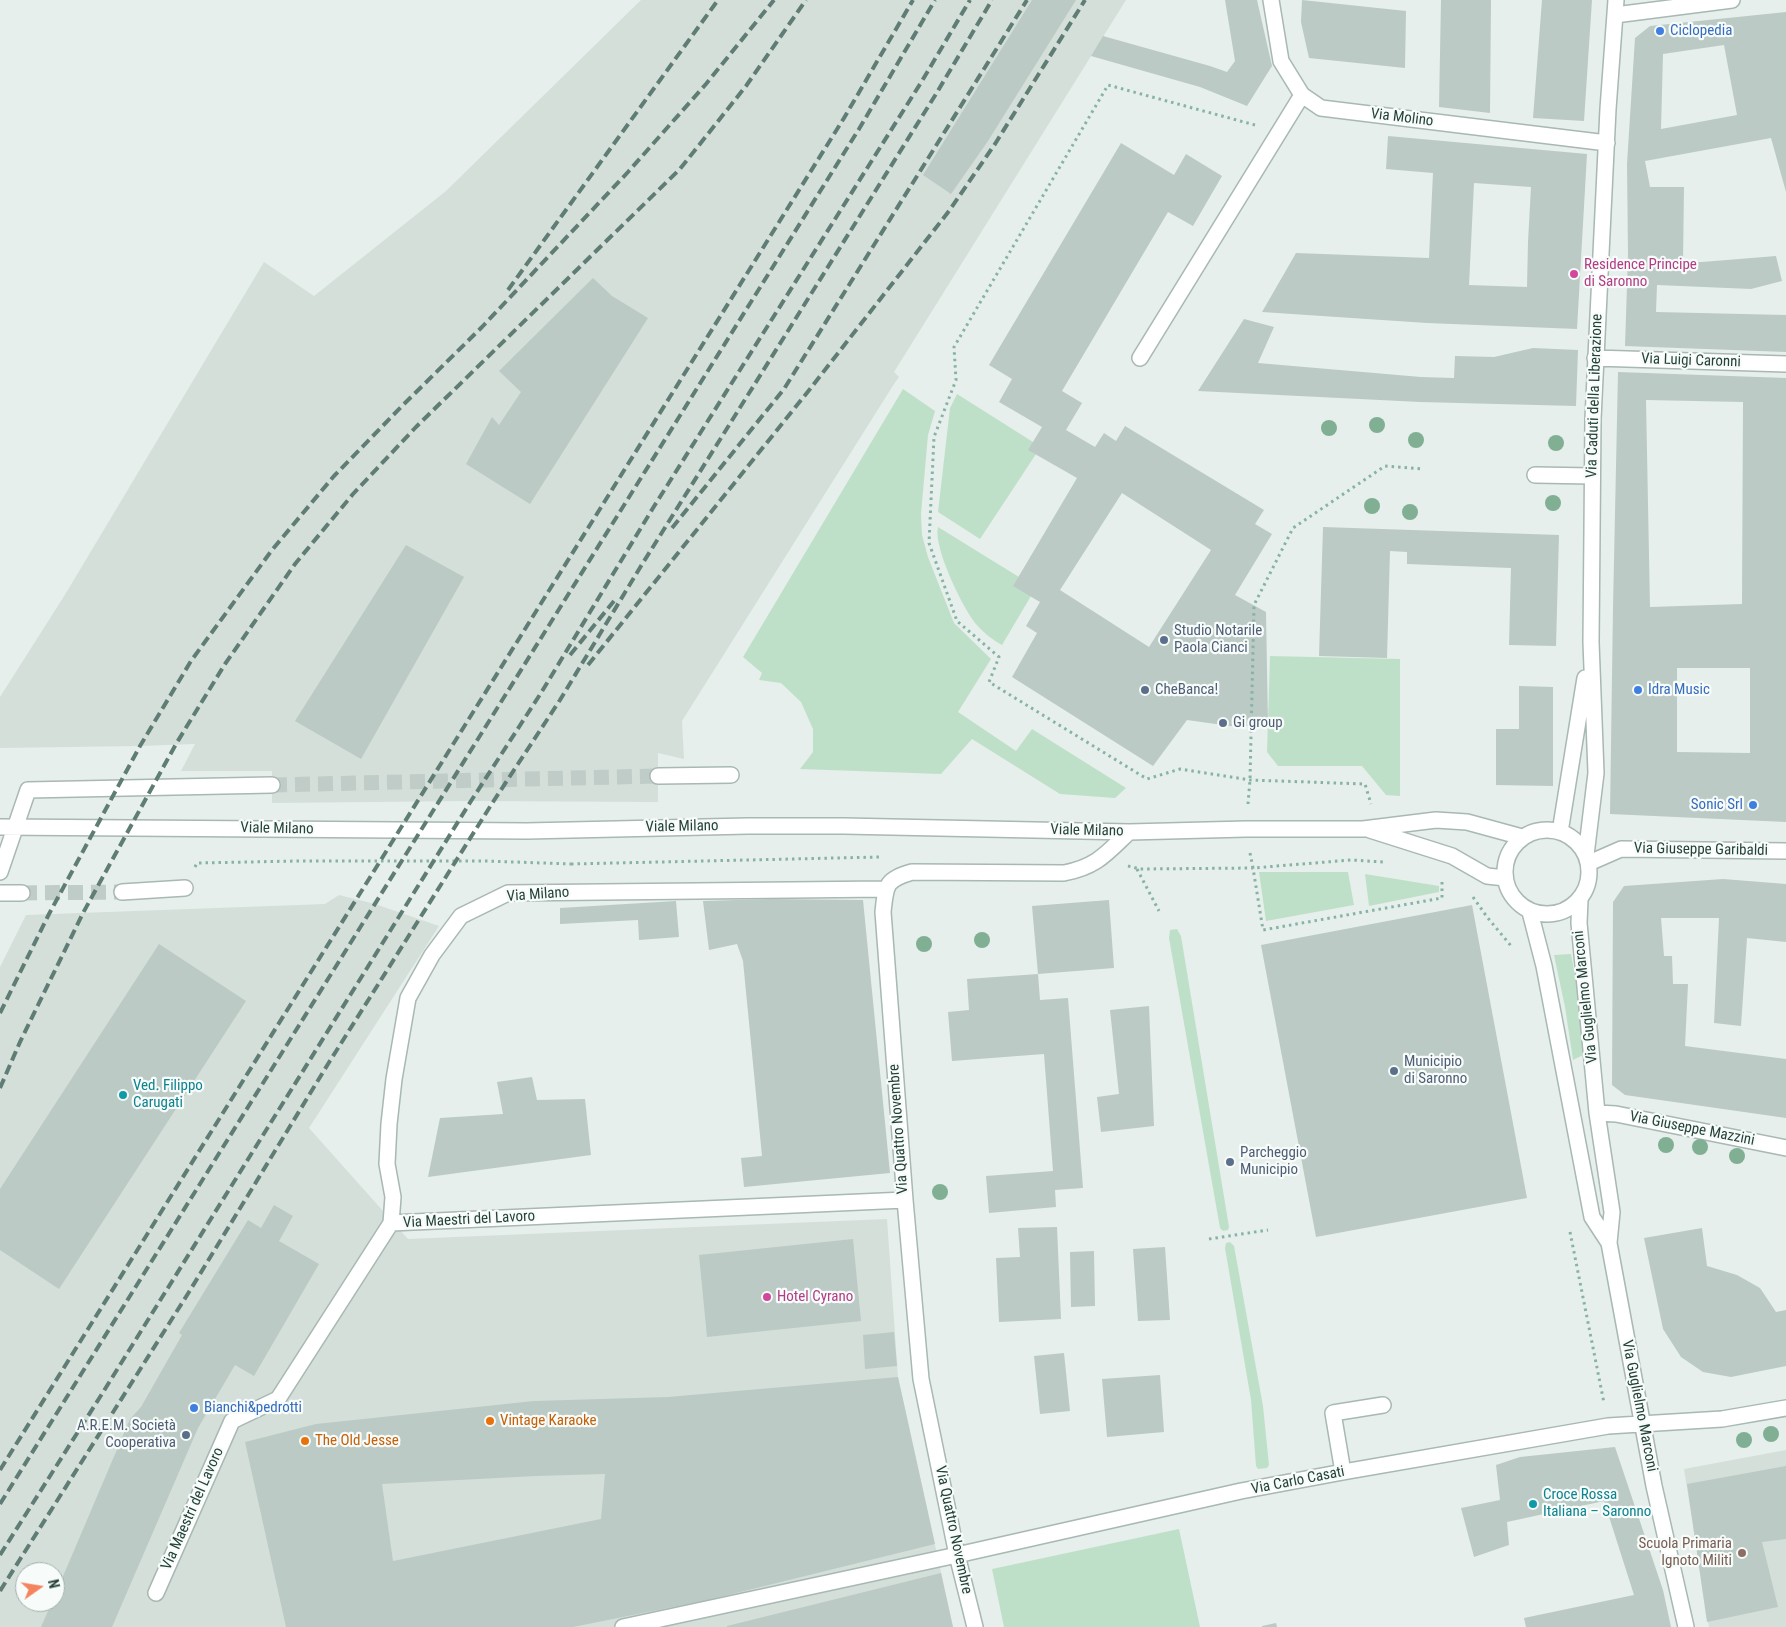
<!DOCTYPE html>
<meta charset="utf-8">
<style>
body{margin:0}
#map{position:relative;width:1786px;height:1627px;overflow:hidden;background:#e6efeb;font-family:"Roboto Condensed",sans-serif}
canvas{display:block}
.north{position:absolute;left:15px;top:1562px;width:50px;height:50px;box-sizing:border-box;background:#f7fbf9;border:1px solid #a3b1ad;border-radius:50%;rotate:77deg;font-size:14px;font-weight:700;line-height:20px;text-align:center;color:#24423a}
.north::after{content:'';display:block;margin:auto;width:18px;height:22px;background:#f4845f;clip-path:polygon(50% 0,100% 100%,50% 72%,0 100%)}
</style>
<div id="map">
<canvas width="1786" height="1627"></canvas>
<div class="north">N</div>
</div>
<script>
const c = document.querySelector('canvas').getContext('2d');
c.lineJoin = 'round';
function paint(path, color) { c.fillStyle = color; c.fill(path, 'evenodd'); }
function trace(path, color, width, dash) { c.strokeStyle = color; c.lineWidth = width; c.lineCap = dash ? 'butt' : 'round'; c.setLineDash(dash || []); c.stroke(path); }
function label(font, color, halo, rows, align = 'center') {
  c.font = font + ' "Roboto Condensed",sans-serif'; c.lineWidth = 4.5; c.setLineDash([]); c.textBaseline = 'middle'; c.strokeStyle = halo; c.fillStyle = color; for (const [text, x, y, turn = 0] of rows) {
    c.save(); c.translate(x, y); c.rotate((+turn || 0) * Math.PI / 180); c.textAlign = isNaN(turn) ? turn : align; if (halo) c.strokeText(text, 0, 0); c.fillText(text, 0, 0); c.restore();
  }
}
paint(new Path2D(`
 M 641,0 L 1126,0 L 894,372 L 899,377 L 894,384 L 682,721 L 684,759 L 658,753 L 658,802 L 471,801 L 272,803 L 272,771 L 181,771 L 195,744 L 140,746 L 0,748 L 0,697 L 66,593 L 264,262 L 314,296 L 446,191 Z
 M 339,895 L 375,904 L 439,926 L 309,1128 L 408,1239 L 887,1219 L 898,1377 L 953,1627 L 0,1627 L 0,967 L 26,915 L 325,904 ZM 25,1572 L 55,1572 L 55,1602 L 25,1602 Z
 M 1786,1450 L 1786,1627 L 1709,1627 L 1684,1469 Z`), '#d4dfda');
paint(new Path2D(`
 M 903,389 L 935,411 L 928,435 L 921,514 L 922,535 L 928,557 L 954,623 L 991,659 L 958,712 L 1016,751 L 1032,729 L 1126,788 L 1115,798 L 1060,794 L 972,739 L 941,774 L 800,769 L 813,752 L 813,729 L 801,702 L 781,683 L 759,680 L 762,673 L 743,657 Z
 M 957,394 L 1033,442 L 1036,454 L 980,539 L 938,512 L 950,408 Z
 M 938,527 L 1019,577 L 1031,596 L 1002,645 C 991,639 983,632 975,623 C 962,606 933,547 938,527 Z
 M 1270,656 L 1400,659 L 1400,796 L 1386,795 L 1362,766 L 1278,766 L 1267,752 Z
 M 1259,872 L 1348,872 L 1354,905 L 1266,921 Z
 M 1365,874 L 1439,886 L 1439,892 L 1369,906 Z
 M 1177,929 L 1181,936 L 1229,1227 L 1228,1230 L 1223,1231 L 1220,1228 L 1169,938 L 1170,930 Z
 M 1571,954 L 1579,996 L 1583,1055 L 1573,1060 L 1565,1007 L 1554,955 Z
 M 1230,1242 L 1234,1246 L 1263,1406 L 1269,1465 L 1267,1468 L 1258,1469 L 1256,1466 L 1251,1400 L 1225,1248 L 1226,1243 Z
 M 1179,1529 L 1200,1627 L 1004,1627 L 992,1569 Z`), '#bfe0c8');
paint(new Path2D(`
 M 1032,0 L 1076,0 L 988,141 L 951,194 L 923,175 Z
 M 1225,0 L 1257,0 L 1272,66 L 1247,106 L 1200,87 L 1091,56 L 1103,36 L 1210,66 L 1227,72 L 1235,61 Z
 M 1302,0 L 1406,11 L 1405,68 L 1309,58 L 1301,22 Z
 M 1441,0 L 1491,0 L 1490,113 L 1439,107 Z
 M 1542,0 L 1592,0 L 1584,121 L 1533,118 Z
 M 1786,12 L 1786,192 L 1771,138 L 1645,161 L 1650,187 L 1684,187 L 1683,262 L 1702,262 L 1776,256 L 1782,281 L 1751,289 L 1657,285 L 1656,312 L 1786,315 L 1786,352 L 1625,346 L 1628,255 L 1627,164 L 1635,38 L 1650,26 ZM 1724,45 L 1737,115 L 1661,129 L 1663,54 Z
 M 1388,136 L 1587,154 L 1577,329 L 1427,323 L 1262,312 L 1296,253 L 1429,258 L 1433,173 L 1386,169 ZM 1474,183 L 1531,187 L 1528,242 L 1527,287 L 1469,285 Z
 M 1121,143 L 1174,175 L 1186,154 L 1222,176 L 1193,226 L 1168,212 L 1062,391 L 1082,403 L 1066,430 L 1095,447 L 1104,433 L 1116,441 L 1125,426 L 1264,510 L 1255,524 L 1272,534 L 1235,595 L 1266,612 L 1268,726 L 1230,726 L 1187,720 L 1153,766 L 1012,677 L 1037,633 L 1026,626 L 1040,602 L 1013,586 L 1077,478 L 1028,450 L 1042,427 L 999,402 L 1012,379 L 989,365 ZM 1122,493 L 1211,550 L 1149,647 L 1060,590 Z
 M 593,278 L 612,296 L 648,318 L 530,504 L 466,464 L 492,417 L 499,425 L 521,392 L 499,371 Z
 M 1244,319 L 1274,327 L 1258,363 L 1421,377 L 1454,378 L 1455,356 L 1494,357 L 1533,348 L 1578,350 L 1576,406 L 1420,402 L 1198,391 Z
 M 1618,372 L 1786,378 L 1786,822 L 1610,814 L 1613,607 ZM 1646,400 L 1743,402 L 1742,604 L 1650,607 ZM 1677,668 L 1750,668 L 1750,753 L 1677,752 Z
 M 1323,527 L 1559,535 L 1556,646 L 1509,645 L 1511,568 L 1407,564 L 1407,552 L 1390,551 L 1387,658 L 1319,656 Z
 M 406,545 L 464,577 L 361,759 L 295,721 Z
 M 1519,686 L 1553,687 L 1553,786 L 1496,785 L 1496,729 L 1519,729 Z
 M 1723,879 L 1786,884 L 1786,942 L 1747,938 L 1741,1026 L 1714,1023 L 1719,918 L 1661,918 L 1664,956 L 1672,956 L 1673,984 L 1688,984 L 1685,1046 L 1786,1059 L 1786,1118 L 1625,1095 L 1612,1085 L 1613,902 L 1624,886 Z
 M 771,899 L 863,900 L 890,1173 L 744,1187 L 741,1158 L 762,1156 L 743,961 L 737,944 L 709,950 L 703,901 Z
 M 1109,900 L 1114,968 L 1038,974 L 1040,1000 L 1068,998 L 1083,1188 L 1055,1190 L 1056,1207 L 989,1213 L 986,1176 L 1053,1171 L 1044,1054 L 952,1061 L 948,1012 L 969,1010 L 967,979 L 1038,974 L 1032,906 Z
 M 676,901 L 679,937 L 639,940 L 638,920 L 560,924 L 560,908 Z
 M 1472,905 L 1527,1198 L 1316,1237 L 1261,945 Z
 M 159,944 L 246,1001 L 59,1289 L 0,1250 L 0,1189 Z
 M 1149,1006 L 1154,1126 L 1101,1132 L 1097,1097 L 1119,1094 L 1110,1010 Z
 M 532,1077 L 537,1100 L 585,1099 L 591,1155 L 428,1177 L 440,1118 L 503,1114 L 497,1082 Z
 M 274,1205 L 293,1216 L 279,1241 L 319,1264 L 254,1376 L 235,1365 L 198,1428 L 112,1627 L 41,1627 L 52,1602 L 55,1602 L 55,1595 L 130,1419 L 141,1407 L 182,1335 L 179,1333 L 248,1220 L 261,1228 Z
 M 1057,1227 L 1061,1319 L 999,1322 L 996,1258 L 1020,1257 L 1018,1228 Z
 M 1702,1228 L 1707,1266 L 1737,1275 L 1760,1288 L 1776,1312 L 1786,1310 L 1786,1366 L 1731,1377 L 1703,1372 L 1681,1357 L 1663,1329 L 1644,1238 Z
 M 853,1239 L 861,1321 L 707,1337 L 699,1255 Z
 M 1165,1247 L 1170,1320 L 1138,1321 L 1133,1249 Z
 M 1094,1251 L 1095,1306 L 1071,1307 L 1070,1252 Z
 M 894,1332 L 897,1366 L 865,1369 L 863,1335 Z
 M 1064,1353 L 1070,1411 L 1040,1414 L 1034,1356 Z
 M 1160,1375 L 1164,1432 L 1107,1437 L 1102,1379 Z
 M 898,1377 L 935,1544 L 708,1600 L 573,1627 L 286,1627 L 245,1442 L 316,1424 L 534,1401 L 668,1397 ZM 605,1474 L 601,1519 L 393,1561 L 382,1484 L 536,1476 Z
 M 1615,1447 L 1663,1590 L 1671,1627 L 1526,1627 L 1524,1618 L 1634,1595 L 1604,1501 L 1507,1522 L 1509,1545 L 1474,1557 L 1461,1508 L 1500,1500 L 1496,1465 L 1520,1457 Z
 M 1786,1466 L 1786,1539 L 1762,1542 L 1778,1607 L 1707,1622 L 1687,1484 Z
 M 941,1573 L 953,1627 L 727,1627 L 727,1626 Z
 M 1276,1623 L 1277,1627 L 1262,1627 L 1262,1626 Z`), '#bbcac4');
trace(new Path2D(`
 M 272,785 L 658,776
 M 22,893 L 122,892`), '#bfccc8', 15, [15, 8]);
const service = new Path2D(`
 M 1140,358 L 1302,95
 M 1535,475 L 1592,476
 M 623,1627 L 957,1555`);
const pedestrian = new Path2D(`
 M 1589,863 L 1621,849 L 1786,851`);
const minor = new Path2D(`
 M 1271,0 L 1281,61 L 1302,95 L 1321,108 L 1607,143
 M 1615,15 L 1732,0
 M 1595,358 L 1786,364
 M 658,776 L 731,775
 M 0,827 L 527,831 L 748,826 L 844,826 L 1129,832 L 1246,829 L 1363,829 L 1436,820 L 1467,822 L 1522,837
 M1505 872a42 42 0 1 1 84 0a42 42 0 1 1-84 0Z
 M 1370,830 L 1452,856 L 1487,876 L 1505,878
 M 1560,832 L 1585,678
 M 1586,855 L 1596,773 L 1591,642 L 1593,419 L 1608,109 L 1616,0
 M 0,872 L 28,790 L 272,785
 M 122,892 L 185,888
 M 0,893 L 22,893
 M 1580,900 L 1579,923 L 1597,1113 L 1612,1212 L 1609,1243 L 1654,1486 L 1686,1627
 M 1530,912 L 1544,966 L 1592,1217 L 1609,1243
 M 1597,1113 L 1616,1114 L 1786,1148
 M 391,1223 L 905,1200
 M 1343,1472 L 1333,1413 L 1383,1405
 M 957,1555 L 1241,1491 L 1343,1472 L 1608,1426 L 1722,1419 L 1786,1408
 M 156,1593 L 232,1421 L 278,1399 L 391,1223 L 393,1197 L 387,1164 L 389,1124 L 394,1079 L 408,998 L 432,955 L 461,916 L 508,893 L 885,889
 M 975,1627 L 957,1555 L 921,1379 L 905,1200 L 883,912 C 886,885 885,880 912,872 L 1064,873 C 1096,867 1106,854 1129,832`);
trace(service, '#a8b8b2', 18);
trace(pedestrian, '#a8b8b2', 18);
trace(minor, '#a8b8b2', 18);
trace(new Path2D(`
 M 1255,125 L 1108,85 L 954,347 L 956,380 L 934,437 L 929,543 L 957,621 L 999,657 L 989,682 L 1147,779 L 1180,769 L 1250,780 L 1365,784 L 1371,804
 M 1248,804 L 1250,780 L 1254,605 L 1293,528 L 1385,466 L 1423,469
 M 1250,853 L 1253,868 L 1351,860 L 1383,862
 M 571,864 L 880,857
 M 1128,866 L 1140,869 L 1253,868 L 1263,930 L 1442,898 L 1442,878
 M 195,867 L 197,863 L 298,861 L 486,861 L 571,864
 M 1137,869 L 1159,911
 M 1473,897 L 1487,917 L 1512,947
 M 1570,1232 L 1604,1403
 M 1209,1239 L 1268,1230`), '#86b3a5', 3, [2.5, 4]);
trace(service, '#fff', 15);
trace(pedestrian, '#fff', 15);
trace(minor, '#fff', 15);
trace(new Path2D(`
 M 508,290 L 718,0
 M 672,528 L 784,389 L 1027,0
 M 570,655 L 614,601
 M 588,665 L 810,389 L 949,211 L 995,144 L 1085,0
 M 0,1013 L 49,914 L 140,746 L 191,661 L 272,550 L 334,476 L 401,407 L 482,327 L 628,172 L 706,84 L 774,0
 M 0,1088 L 20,1042 L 83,913 L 176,744 L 225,664 L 295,564 L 353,494 L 416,427 L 680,169 L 746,86 L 806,0
 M 0,1470 L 766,243 L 844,118 L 913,0
 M 0,1504 L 859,129 L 935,0
 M 0,1555 L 100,1397 L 471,801 L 541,693 L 653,508 L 922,81 L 970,0
 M 0,1591 L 189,1292 L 328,1064 L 493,802 L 560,700 L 641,566 L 936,94 L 992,0`), '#5f7d75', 4, [10, 5]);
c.fillStyle = '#80af93';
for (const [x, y] of [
 [1377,425],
 [1329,428],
 [1416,440],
 [1556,443],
 [1553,503],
 [1372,506],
 [1410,512],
 [982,940],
 [924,944],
 [1666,1145],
 [1700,1147],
 [1737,1156],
 [940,1192],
 [1771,1434],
 [1744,1440]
]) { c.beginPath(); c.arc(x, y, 8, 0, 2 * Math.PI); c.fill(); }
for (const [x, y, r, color] of [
 [1660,31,5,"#3f7fe0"],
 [1574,274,5,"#d1479c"],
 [1164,640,5,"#5c6f8a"],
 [1145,690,5,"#5c6f8a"],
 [1638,690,5,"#3f7fe0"],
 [1223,723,5,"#5c6f8a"],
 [1753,805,5,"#3f7fe0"],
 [1394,1071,5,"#5c6f8a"],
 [123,1095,5,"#0f9aa8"],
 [1230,1162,5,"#5c6f8a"],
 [767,1297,5,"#d1479c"],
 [194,1408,5,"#3f7fe0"],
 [490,1421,5,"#e8710a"],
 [186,1435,5,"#5c6f8a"],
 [305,1441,5,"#e8710a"],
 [1533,1504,5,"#0f9aa8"],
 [1742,1553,5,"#8d6e63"]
]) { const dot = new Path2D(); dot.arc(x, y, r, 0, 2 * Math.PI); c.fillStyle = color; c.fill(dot); trace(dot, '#f7fbf9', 2); }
label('15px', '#366cbe', '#f7fbf9', [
 ["Ciclopedia",1670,31],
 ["Idra Music",1648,690],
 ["Sonic Srl",1743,805,"right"],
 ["Bianchi&pedrotti",204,1408]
], 'left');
label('15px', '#24423a', '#f7fbf9', [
 ["Via Molino",1402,118,7],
 ["Via Luigi Caronni",1691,361,2],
 ["Via Caduti della Liberazione",1595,396,-88],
 ["Viale Milano",682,827,-1],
 ["Viale Milano",277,829,1],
 ["Viale Milano",1087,831,1],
 ["Via Giuseppe Garibaldi",1701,850,1],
 ["Via Milano",538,895,-4],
 ["Via Guglielmo Marconi",1586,997,-96],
 ["Via Quattro Novembre",899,1129,-94],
 ["Via Giuseppe Mazzini",1692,1129,11],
 ["Via Maestri del Lavoro",469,1220,-3],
 ["Via Guglielmo Marconi",1639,1406,79],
 ["Via Carlo Casati",1298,1481,-11],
 ["Via Maestri del Lavoro",193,1509,-66],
 ["Via Quattro Novembre",953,1530,78]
]);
label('15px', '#b23c85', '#f7fbf9', [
 ["Residence Principe",1584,265],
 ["di Saronno",1584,282],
 ["Hotel Cyrano",777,1297]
], 'left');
label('15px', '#4e5e75', '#f7fbf9', [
 ["Studio Notarile",1174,631],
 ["Paola Cianci",1174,648],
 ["CheBanca!",1155,690],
 ["Gi group",1233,723],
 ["Municipio",1404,1062],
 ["di Saronno",1404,1079],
 ["Parcheggio",1240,1153],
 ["Municipio",1240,1170],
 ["A.R.E.M. Società",176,1426,"right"],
 ["Cooperativa",176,1443,"right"]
], 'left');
label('15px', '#0d838f', '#f7fbf9', [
 ["Ved. Filippo",133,1086],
 ["Carugati",133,1103],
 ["Croce Rossa",1543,1495],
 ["Italiana – Saronno",1543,1512]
], 'left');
label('15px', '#c56008', '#f7fbf9', [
 ["Vintage Karaoke",500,1421],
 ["The Old Jesse",315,1441]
], 'left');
label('15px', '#785e54', '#f7fbf9', [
 ["Scuola Primaria",1732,1544],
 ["Ignoto Militi",1732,1561]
], 'right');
</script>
